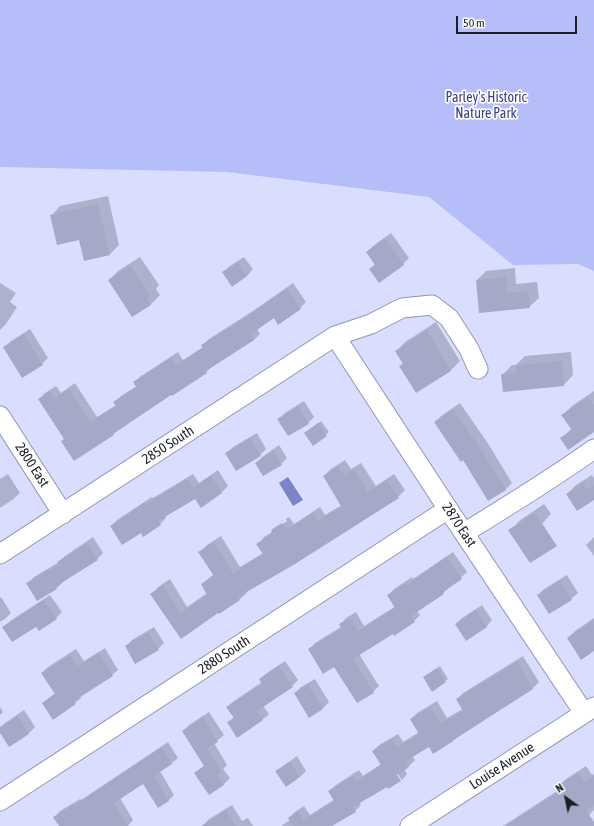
<!DOCTYPE html>
<style>
body{margin:0}
#map{position:relative;width:594px;height:826px;overflow:hidden;background:#d9defe;font-family:"Asap Condensed",sans-serif}
canvas{display:block}
.north{position:absolute;left:546px;top:778px;width:40px;height:40px;-webkit-text-stroke:3px #fff;paint-order:stroke;rotate:327deg;font-size:11px;font-weight:700;line-height:16px;text-align:center;color:#1b1d28}
.north::after{content:'';display:block;margin:auto;width:14px;height:18px;background:#1b1d28;clip-path:polygon(50% 0,100% 100%,50% 72%,0 100%)}
.scale{position:absolute;left:456px;top:16px;width:121px;height:18px;box-sizing:border-box;border:2px solid #1b1d28;border-top:0;padding-left:5px;font-size:12px;line-height:14px;white-space:nowrap;color:#1b1d28;-webkit-text-stroke:3px #fff;paint-order:stroke}
</style>
<div id="map">
<canvas width="594" height="826"></canvas>
<div class="north">N</div>
<div class="scale">50 m</div>
</div>
<script>
const c = document.querySelector('canvas').getContext('2d');
c.lineJoin = 'round';
function paint(path, color) { c.fillStyle = color; c.fill(path, 'evenodd'); }
function trace(path, color, width, dash) { c.strokeStyle = color; c.lineWidth = width; c.lineCap = dash ? 'butt' : 'round'; c.setLineDash(dash || []); c.stroke(path); }
function label(font, color, halo, rows, align = 'center') {
  c.font = font + ' "Asap Condensed",sans-serif'; c.lineWidth = 3.5; c.setLineDash([]); c.textBaseline = 'middle'; c.strokeStyle = halo; c.fillStyle = color; for (const [text, x, y, turn = 0] of rows) {
    c.save(); c.translate(x, y); c.rotate((+turn || 0) * Math.PI / 180); c.textAlign = isNaN(turn) ? turn : align; if (halo) c.strokeText(text, 0, 0); c.fillText(text, 0, 0); c.restore();
  }
}
paint(new Path2D(`
 M 0,0 L 594,0 L 594,271 L 578,264 L 513,265 L 429,197 L 227,172 L 0,167 Z`), '#b6bef9');
paint(new Path2D(`
 M 288,477 L 303,500 L 293,506 L 279,483 Z`), '#7d84c6');
paint(new Path2D(`
 M 108,196 L 119,245 L 110,254 L 80,239 L 51,216 L 60,206 Z
 M 391,233 L 409,258 L 403,264 L 370,269 L 375,264 L 367,252 L 373,246 Z
 M 140,257 L 159,285 L 156,289 L 160,295 L 151,304 L 133,316 L 109,280 L 118,271 Z
 M 244,257 L 253,269 L 247,276 L 223,272 L 230,266 Z
 M 515,268 L 516,284 L 537,282 L 539,298 L 529,307 L 477,280 L 486,271 Z
 M 0,283 L 16,293 L 10,302 L 17,307 L 6,324 L 0,330 Z
 M 293,283 L 306,302 L 300,308 L 274,317 L 257,329 L 260,334 L 254,340 L 212,366 L 206,372 L 171,393 L 119,428 L 113,434 L 65,439 L 39,399 L 45,393 L 56,386 L 61,393 L 75,383 L 97,417 L 116,405 L 115,402 L 121,396 L 137,386 L 135,382 L 141,376 L 178,352 L 183,360 L 203,347 L 202,346 L 209,339 L 259,307 L 263,304 Z
 M 436,322 L 460,361 L 451,370 L 416,392 L 400,366 L 403,363 L 396,352 L 405,342 Z
 M 30,329 L 48,358 L 42,364 L 5,347 L 11,341 Z
 M 571,352 L 573,375 L 564,385 L 502,375 L 512,365 L 516,365 L 525,356 Z
 M 594,391 L 594,430 L 561,439 L 572,428 L 563,415 L 572,406 Z
 M 304,401 L 314,417 L 308,423 L 279,419 L 285,413 Z
 M 460,403 L 489,445 L 512,483 L 506,489 L 488,500 L 464,459 L 435,422 L 441,416 Z
 M 321,421 L 329,432 L 313,444 L 305,433 Z
 M 257,433 L 266,449 L 260,455 L 227,453 L 233,447 Z
 M 279,445 L 287,458 L 281,464 L 256,463 L 262,457 Z
 M 345,460 L 351,469 L 361,463 L 376,486 L 394,474 L 405,490 L 398,497 L 246,592 L 247,593 L 240,599 L 219,612 L 181,637 L 152,594 L 158,587 L 170,579 L 187,607 L 207,593 L 202,584 L 209,578 L 214,574 L 200,552 L 207,545 L 221,536 L 240,567 L 263,553 L 258,544 L 264,537 L 272,532 L 272,530 L 278,525 L 278,527 L 287,521 L 286,519 L 278,524 L 279,523 L 289,517 L 294,524 L 320,507 L 325,515 L 342,505 L 324,476 L 331,469 Z
 M 218,470 L 228,486 L 222,492 L 201,506 L 195,497 L 165,516 L 166,518 L 160,524 L 141,531 L 111,527 L 117,520 L 152,497 L 153,498 L 193,474 L 199,483 Z
 M 8,474 L 20,493 L 12,500 L 0,508 L 0,479 Z
 M 592,475 L 594,478 L 594,499 L 567,494 L 576,485 Z
 M 544,504 L 551,514 L 542,524 L 510,531 L 519,521 Z
 M 93,537 L 103,553 L 97,559 L 62,582 L 62,583 L 56,589 L 28,584 L 34,577 L 59,562 L 65,556 Z
 M 594,537 L 594,556 L 586,545 Z
 M 453,552 L 467,572 L 443,593 L 417,611 L 420,615 L 414,621 L 393,633 L 359,654 L 379,686 L 373,692 L 309,650 L 315,643 L 341,627 L 340,625 L 346,618 L 356,612 L 364,626 L 396,606 L 388,596 L 394,589 L 412,577 L 413,579 Z
 M 567,575 L 578,593 L 571,599 L 549,613 L 538,595 L 544,589 Z
 M 50,595 L 62,612 L 56,618 L 37,625 L 4,628 L 10,621 Z
 M 1,597 L 11,613 L 5,619 L 0,622 L 0,598 Z
 M 482,605 L 492,620 L 486,627 L 456,624 L 462,618 Z
 M 594,618 L 594,650 L 568,638 L 575,631 Z
 M 154,627 L 164,643 L 158,649 L 126,646 L 132,640 Z
 M 105,648 L 118,670 L 112,675 L 80,696 L 81,698 L 75,703 L 43,703 L 55,693 L 42,673 L 48,667 L 76,649 L 84,661 Z
 M 523,656 L 539,682 L 533,688 L 457,737 L 452,742 L 429,746 L 412,756 L 415,760 L 409,766 L 404,769 L 407,774 L 402,780 L 395,770 L 394,771 L 400,780 L 401,780 L 389,788 L 387,785 L 359,802 L 361,805 L 355,811 L 329,826 L 281,826 L 290,820 L 289,818 L 295,812 L 304,806 L 310,815 L 335,799 L 329,791 L 336,785 L 359,770 L 363,776 L 381,764 L 373,751 L 379,745 L 398,734 L 403,742 L 419,732 L 411,719 L 417,713 L 437,701 L 447,718 L 463,709 L 457,699 L 463,693 Z
 M 285,661 L 298,680 L 292,686 L 263,706 L 269,714 L 262,720 L 228,723 L 234,717 L 227,707 L 234,701 L 262,682 L 260,679 L 267,673 Z
 M 440,666 L 448,679 L 445,681 L 427,675 Z
 M 315,679 L 329,702 L 323,708 L 295,693 L 301,687 Z
 M 0,707 L 3,712 L 0,715 Z
 M 24,710 L 35,727 L 29,733 L 10,746 L 0,731 L 0,728 L 5,723 Z
 M 209,712 L 224,735 L 214,743 L 227,765 L 223,769 L 230,778 L 224,784 L 209,794 L 195,773 L 205,765 L 183,731 L 189,725 Z
 M 168,742 L 178,758 L 172,763 L 160,771 L 174,795 L 168,801 L 143,782 L 120,798 L 133,820 L 128,826 L 60,826 L 55,817 L 60,811 L 80,799 L 81,800 Z
 M 297,756 L 306,771 L 300,777 L 277,772 L 283,766 Z
 M 586,766 L 592,775 L 594,774 L 594,810 L 589,815 L 572,826 L 503,826 L 560,789 L 558,786 L 566,779 Z
 M 232,805 L 242,821 L 248,818 L 253,826 L 203,826 L 209,819 Z`), '#0003');
paint(new Path2D(`
 M 98,204 L 110,255 L 84,261 L 79,240 L 57,245 L 50,215 Z
 M 385,238 L 404,265 L 379,283 L 369,269 L 375,265 L 366,252 Z
 M 238,262 L 247,276 L 232,287 L 222,272 Z
 M 130,265 L 150,296 L 147,298 L 151,305 L 132,317 L 108,280 Z
 M 506,277 L 507,293 L 528,291 L 530,308 L 479,313 L 476,280 Z
 M 287,289 L 301,309 L 278,325 L 274,318 L 251,334 L 254,340 L 206,371 L 207,373 L 172,396 L 171,395 L 113,434 L 114,435 L 74,461 L 61,441 L 64,439 L 38,399 L 50,391 L 54,398 L 69,389 L 90,422 L 116,406 L 113,402 L 136,387 L 133,382 L 171,358 L 176,365 L 203,348 L 201,345 L 256,311 L 255,310 Z
 M 427,331 L 451,371 L 416,393 L 399,366 L 403,364 L 395,351 Z
 M 24,334 L 43,365 L 22,378 L 3,347 Z
 M 562,361 L 564,386 L 503,392 L 501,374 L 516,373 L 515,365 Z
 M 588,397 L 594,405 L 594,432 L 568,450 L 560,438 L 572,430 L 561,415 Z
 M 298,406 L 309,424 L 288,436 L 277,419 Z
 M 453,409 L 483,452 L 506,490 L 488,501 L 463,460 L 461,462 L 434,422 Z
 M 318,423 L 327,436 L 313,446 L 304,433 Z
 M 250,438 L 261,456 L 236,471 L 225,453 Z
 M 273,451 L 282,465 L 263,476 L 255,463 Z
 M 338,466 L 344,475 L 354,469 L 368,492 L 387,480 L 399,498 L 295,564 L 238,597 L 240,600 L 219,614 L 218,613 L 181,639 L 150,594 L 163,585 L 180,613 L 207,595 L 201,584 L 214,576 L 198,552 L 214,542 L 233,573 L 263,554 L 256,544 L 272,534 L 271,532 L 272,531 L 271,530 L 282,523 L 287,530 L 313,513 L 318,521 L 341,506 L 323,476 Z
 M 211,476 L 222,493 L 201,508 L 195,499 L 158,521 L 161,525 L 143,537 L 141,533 L 122,545 L 110,526 L 145,502 L 146,504 L 187,479 L 193,488 Z
 M 583,483 L 587,490 L 594,485 L 594,500 L 577,511 L 566,494 Z
 M 535,513 L 557,546 L 530,563 L 508,530 Z
 M 87,543 L 98,560 L 55,587 L 57,589 L 37,601 L 26,583 L 59,564 L 57,562 Z
 M 446,557 L 462,579 L 443,592 L 444,594 L 411,616 L 415,622 L 394,636 L 393,634 L 353,659 L 374,693 L 357,703 L 334,667 L 323,674 L 308,649 L 341,628 L 339,624 L 350,618 L 358,631 L 395,608 L 387,595 L 406,583 L 407,585 Z
 M 560,581 L 572,600 L 549,614 L 537,595 Z
 M 44,600 L 57,619 L 39,631 L 36,627 L 12,642 L 2,627 Z
 M 476,610 L 487,627 L 466,641 L 455,624 Z
 M 594,620 L 594,651 L 581,660 L 567,638 Z
 M 148,632 L 159,650 L 135,664 L 125,646 Z
 M 99,653 L 113,676 L 74,701 L 76,704 L 53,720 L 42,703 L 55,694 L 41,673 L 70,655 L 78,666 Z
 M 517,662 L 533,689 L 452,741 L 452,742 L 433,754 L 429,747 L 406,761 L 409,767 L 397,775 L 401,781 L 388,789 L 387,787 L 353,807 L 356,812 L 332,826 L 293,826 L 288,818 L 298,811 L 304,820 L 334,801 L 328,791 L 353,776 L 356,781 L 381,765 L 372,751 L 392,739 L 397,747 L 419,734 L 410,719 L 430,707 L 441,723 L 463,711 L 456,699 Z
 M 279,666 L 293,687 L 257,711 L 263,720 L 237,738 L 227,722 L 234,718 L 226,707 L 262,684 L 259,679 Z
 M 437,668 L 446,682 L 432,692 L 423,677 Z
 M 308,685 L 323,709 L 309,718 L 294,693 Z
 M 18,716 L 29,734 L 9,747 L 0,733 L 0,727 Z
 M 203,717 L 218,742 L 207,748 L 221,772 L 217,774 L 224,785 L 209,795 L 194,773 L 204,766 L 182,731 Z
 M 162,747 L 172,764 L 154,776 L 169,801 L 158,808 L 143,784 L 114,803 L 128,826 L 59,826 L 53,817 L 74,804 L 75,805 Z
 M 290,762 L 300,777 L 286,787 L 275,771 Z
 M 578,773 L 584,782 L 594,776 L 594,805 L 586,810 L 594,822 L 594,826 L 505,826 L 560,791 L 557,786 Z
 M 226,810 L 236,826 L 201,826 Z`), '#a5a9c7');
const minor = new Path2D(`
 M 335,336 L 448,509 L 584,713
 M 0,416 L 63,514
 M 464,533 C 508,506 552,479 594,449
 M 0,554 L 335,336 L 371,324 L 402,308 L 432,305 L 449,318 L 469,349 L 478,369
 M 0,801 L 448,509
 M 410,826 L 594,707`);
trace(minor, '#9195b2', 21);
trace(minor, '#fff', 19);
label('14px', '#3e4090', '#fff', [
 ["Parley's Historic",486,98],
 ["Nature Park",486,114]
]);
label('14px', '#1b1d28', '#fff', [
 ["2850 South",168,445,-33],
 ["2800 East",32,465,57],
 ["2870 East",459,525,56],
 ["2880 South",224,655,-33],
 ["Louise Avenue",502,766,-33]
]);
</script>
